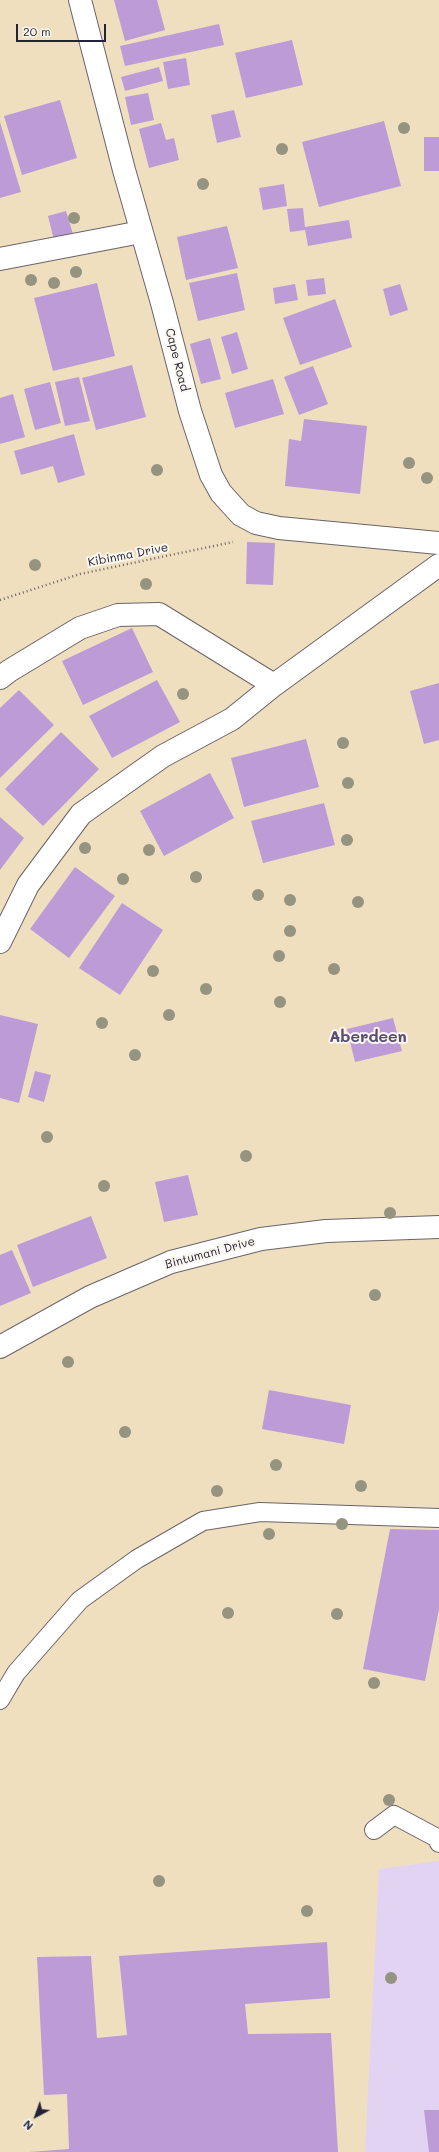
<!DOCTYPE html>
<style>
body{margin:0}
#map{position:relative;width:439px;height:2152px;overflow:hidden;background:#efdfbf;font-family:Mali,sans-serif}
canvas{display:block}
.north{position:absolute;left:16px;top:2096px;width:40px;height:40px;-webkit-text-stroke:3px #fbf7ec;paint-order:stroke;rotate:221deg;font-size:11px;font-weight:700;line-height:16px;text-align:center;color:#22223b}
.north::after{content:'';display:block;margin:auto;width:14px;height:18px;background:#22223b;clip-path:polygon(50% 0,100% 100%,50% 72%,0 100%)}
.scale{position:absolute;left:16px;top:24px;width:90px;height:18px;box-sizing:border-box;border:2px solid #22223b;border-top:0;padding-left:5px;font-size:12px;line-height:14px;white-space:nowrap;color:#22223b;-webkit-text-stroke:3px #fbf7ec;paint-order:stroke}
</style>
<div id="map">
<canvas width="439" height="2152"></canvas>
<div class="north">N</div>
<div class="scale">20 m</div>
</div>
<script>
const c = document.querySelector('canvas').getContext('2d');
c.lineJoin = 'round';
function paint(path, color) { c.fillStyle = color; c.fill(path, 'evenodd'); }
function trace(path, color, width, dash) { c.strokeStyle = color; c.lineWidth = width; c.lineCap = dash ? 'butt' : 'round'; c.setLineDash(dash || []); c.stroke(path); }
function label(font, color, halo, rows, align = 'center') {
  c.font = font + ' Mali,sans-serif'; c.lineWidth = 4; c.setLineDash([]); c.textBaseline = 'middle'; c.strokeStyle = halo; c.fillStyle = color; for (const [text, x, y, turn = 0] of rows) {
    c.save(); c.translate(x, y); c.rotate((+turn || 0) * Math.PI / 180); c.textAlign = isNaN(turn) ? turn : align; if (halo) c.strokeText(text, 0, 0); c.fillText(text, 0, 0); c.restore();
  }
}
paint(new Path2D(`
 M 439,1861 L 439,2152 L 365,2152 L 379,1869 Z`), '#e3d3f2');
paint(new Path2D(`
 M 114,0 L 157,0 L 165,30 L 125,41 Z
 M 219,24 L 224,45 L 125,66 L 120,46 Z
 M 292,40 L 303,85 L 246,98 L 235,53 Z
 M 186,58 L 190,85 L 168,89 L 163,62 Z
 M 159,67 L 163,81 L 125,91 L 121,77 Z
 M 148,93 L 154,120 L 131,125 L 125,97 Z
 M 60,100 L 77,158 L 22,175 L 4,116 Z
 M 234,110 L 241,137 L 217,143 L 211,115 Z
 M 384,121 L 401,186 L 319,207 L 302,142 Z
 M 0,122 L 21,192 L 0,198 Z
 M 161,123 L 166,140 L 174,138 L 179,160 L 149,168 L 139,129 Z
 M 424,137 L 439,137 L 439,171 L 424,171 Z
 M 284,184 L 287,206 L 263,210 L 259,188 Z
 M 303,208 L 305,227 L 349,220 L 352,238 L 308,246 L 305,230 L 290,232 L 287,209 Z
 M 66,211 L 73,234 L 54,240 L 48,216 Z
 M 227,226 L 238,268 L 186,280 L 177,237 Z
 M 237,273 L 245,310 L 198,321 L 189,283 Z
 M 324,278 L 326,294 L 308,296 L 306,280 Z
 M 97,283 L 115,356 L 53,371 L 34,298 Z
 M 295,284 L 298,300 L 275,304 L 273,288 Z
 M 400,284 L 408,310 L 390,316 L 383,289 Z
 M 335,299 L 352,347 L 300,365 L 283,318 Z
 M 237,332 L 248,369 L 232,374 L 221,337 Z
 M 210,338 L 221,379 L 201,384 L 190,344 Z
 M 132,365 L 146,417 L 96,430 L 82,378 Z
 M 313,366 L 328,404 L 299,415 L 284,377 Z
 M 79,377 L 90,421 L 65,426 L 55,382 Z
 M 273,379 L 284,414 L 235,428 L 225,393 Z
 M 50,382 L 61,423 L 35,430 L 24,389 Z
 M 13,394 L 25,437 L 0,444 L 0,398 Z
 M 304,419 L 367,426 L 360,494 L 285,486 L 289,439 L 301,441 Z
 M 74,434 L 85,475 L 58,483 L 53,466 L 21,475 L 14,451 Z
 M 247,542 L 275,543 L 273,585 L 246,584 Z
 M 132,628 L 153,672 L 83,705 L 62,661 Z
 M 157,680 L 180,722 L 112,758 L 89,716 Z
 M 439,683 L 439,740 L 424,744 L 410,691 Z
 M 19,690 L 54,725 L 0,778 L 0,708 Z
 M 61,732 L 99,769 L 43,826 L 5,789 Z
 M 306,739 L 319,787 L 244,807 L 231,758 Z
 M 210,773 L 234,818 L 164,856 L 140,811 Z
 M 324,803 L 335,845 L 263,863 L 251,821 Z
 M 0,817 L 24,838 L 0,870 Z
 M 75,867 L 115,896 L 69,958 L 30,929 Z
 M 122,903 L 163,930 L 120,995 L 79,968 Z
 M 0,1015 L 38,1024 L 19,1103 L 0,1098 Z
 M 393,1018 L 402,1051 L 355,1062 L 347,1029 Z
 M 35,1071 L 51,1075 L 44,1102 L 28,1097 Z
 M 188,1175 L 198,1215 L 164,1222 L 155,1182 Z
 M 91,1216 L 107,1258 L 33,1287 L 17,1245 Z
 M 12,1250 L 31,1293 L 0,1306 L 0,1255 Z
 M 269,1390 L 351,1405 L 344,1444 L 262,1429 Z
 M 390,1529 L 439,1530 L 439,1609 L 425,1681 L 363,1669 Z
 M 327,1942 L 330,1998 L 245,2004 L 248,2034 L 331,2033 L 338,2152 L 29,2152 L 69,2149 L 67,2094 L 44,2095 L 37,1957 L 91,1956 L 97,2038 L 127,2035 L 119,1956 Z
 M 424,2110 L 439,2110 L 439,2152 L 429,2152 Z`), '#bd9bd7');
const service = new Path2D(`
 M 0,1700 L 16,1673 L 80,1600 L 137,1559 L 203,1521 L 260,1512 L 439,1518
 M 374,1830 L 394,1815 L 439,1839 L 439,1843`);
const minor = new Path2D(`
 M 0,259 L 141,232
 M 0,678 L 9,671 L 80,628 L 118,615 L 159,614 L 274,685
 M 0,942 L 28,885 L 81,814 L 163,756 L 232,719 L 274,685 L 439,565
 M 0,1347 L 90,1297 L 171,1262 L 261,1239 L 326,1231 L 439,1227`);
const tertiary = new Path2D(`
 M 80,0 L 124,170 L 162,303 L 190,411 L 211,475 L 221,493 L 241,515 L 256,523 L 279,528 L 439,543`);
trace(service, '#6a6469', 20);
trace(minor, '#6a6469', 24);
trace(tertiary, '#6a6469', 24);
trace(new Path2D(`
 M 0,600 L 80,574 L 233,542`), '#6a6469', 2.5, [1, 3]);
trace(service, '#fff', 18);
trace(minor, '#fff', 22);
trace(tertiary, '#fff', 22);
c.fillStyle = '#959480';
for (const [x, y] of [
 [404,128],
 [282,149],
 [203,184],
 [74,218],
 [76,272],
 [31,280],
 [54,283],
 [409,463],
 [157,470],
 [427,478],
 [35,565],
 [146,584],
 [183,694],
 [343,743],
 [348,783],
 [347,840],
 [85,848],
 [149,850],
 [196,877],
 [123,879],
 [258,895],
 [290,900],
 [358,902],
 [290,931],
 [279,956],
 [334,969],
 [153,971],
 [206,989],
 [280,1002],
 [169,1015],
 [102,1023],
 [135,1055],
 [47,1137],
 [246,1156],
 [104,1186],
 [390,1213],
 [375,1295],
 [68,1362],
 [125,1432],
 [276,1465],
 [361,1486],
 [217,1491],
 [342,1524],
 [269,1534],
 [228,1613],
 [337,1614],
 [374,1683],
 [389,1800],
 [159,1881],
 [307,1911],
 [391,1978]
]) { c.beginPath(); c.arc(x, y, 6, 0, 2 * Math.PI); c.fill(); }
label('12px', '#22223b', '#fbf7ec', [
 ["Cape Road",177,360,76],
 ["Kibinma Drive",128,555,-11],
 ["Bintumani Drive",210,1253,-15]
]);
label('bold 16px', '#584c72', '#fbf7ec', [
 ["Aberdeen",368,1037]
]);
</script>
